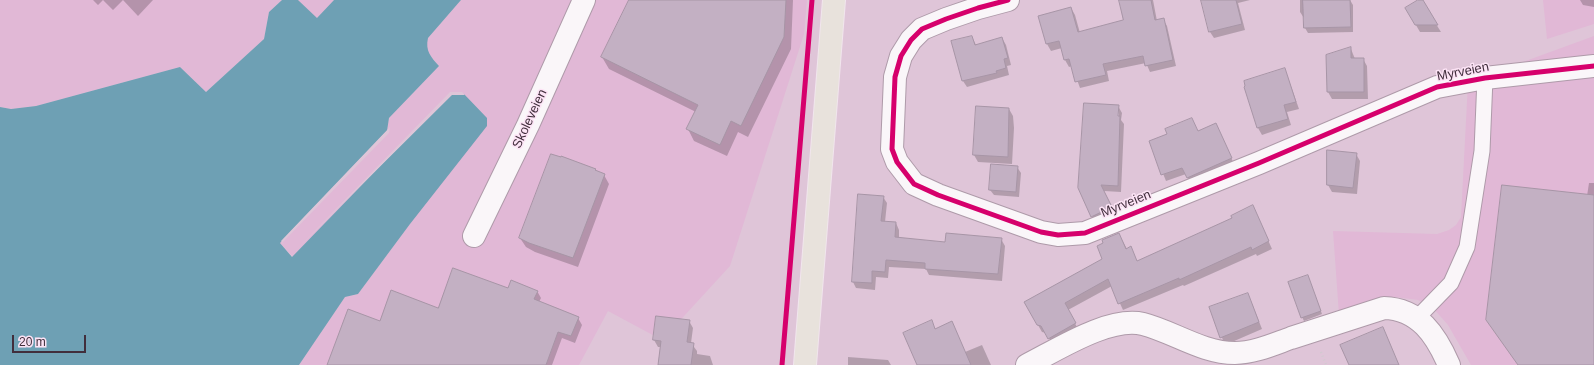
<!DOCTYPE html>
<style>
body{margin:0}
#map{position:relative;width:1594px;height:365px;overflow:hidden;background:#dfc5d8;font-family:Arial,sans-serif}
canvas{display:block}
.scale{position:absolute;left:12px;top:335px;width:74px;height:18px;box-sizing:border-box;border:2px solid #412e3c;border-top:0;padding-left:5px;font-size:12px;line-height:14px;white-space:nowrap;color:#412e3c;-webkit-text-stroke:3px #fce3f5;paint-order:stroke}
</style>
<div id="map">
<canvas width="1594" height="365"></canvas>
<div class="scale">20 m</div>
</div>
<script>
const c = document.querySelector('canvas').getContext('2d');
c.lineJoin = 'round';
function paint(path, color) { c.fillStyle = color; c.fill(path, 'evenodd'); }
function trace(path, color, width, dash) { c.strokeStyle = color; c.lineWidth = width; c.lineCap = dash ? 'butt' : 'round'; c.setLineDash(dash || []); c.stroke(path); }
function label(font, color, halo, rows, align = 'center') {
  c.font = font + ' Arial,sans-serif'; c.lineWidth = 3; c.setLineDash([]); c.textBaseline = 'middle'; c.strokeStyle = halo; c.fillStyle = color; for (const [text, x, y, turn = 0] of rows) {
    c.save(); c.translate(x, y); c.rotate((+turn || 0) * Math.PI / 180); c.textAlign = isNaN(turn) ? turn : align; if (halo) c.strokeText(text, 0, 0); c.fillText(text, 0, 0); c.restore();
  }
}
paint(new Path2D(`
 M 0,0 L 282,0 L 269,12 L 264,39 L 206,92 L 180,67 L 36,106 L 11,109 L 0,107 Z
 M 298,0 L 334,0 L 317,19 Z
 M 461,0 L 807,0 L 804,34 L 730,266 L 662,340 L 608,311 L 579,365 L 299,365 L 345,297 L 358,294 L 410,224 L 451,93 L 293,257 L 280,243 L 387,131 L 389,118 L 439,66 L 429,54 L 426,46 L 428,38 Z
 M 1543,0 L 1594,0 L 1594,24 L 1547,39 Z
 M 1594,36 L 1594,365 L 1471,365 L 1448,325 L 1433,308 L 1418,300 L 1395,297 L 1339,315 L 1333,231 L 1437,234 L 1449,230 L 1456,225 L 1461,217 L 1468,82 Z`), '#e1b8d6');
paint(new Path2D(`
 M 282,0 L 298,0 L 317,18 L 334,0 L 461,0 L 428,38 C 425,51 431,57 439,66 L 389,118 L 387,131 L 280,243 L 292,257 L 451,93 L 464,94 L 487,118 L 487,126 L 410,224 L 358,294 L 345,297 L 299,365 L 0,365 L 0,107 L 11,109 L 36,106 L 180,67 L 206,92 L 264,39 L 269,12 Z`), '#6ea0b4');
paint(new Path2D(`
 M 450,92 L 462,92 L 465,95 L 452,95 L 297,249 Z
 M 390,127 L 389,133 L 282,243 L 284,244 L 281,241 Z`), '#dfc5d8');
paint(new Path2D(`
 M 93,0 L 153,0 L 138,16 L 123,0 L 113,10 L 103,0 L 98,5 Z
 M 630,0 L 793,0 L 791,49 L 748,137 L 738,132 L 727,156 L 694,141 L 688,129 L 696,112 L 609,69 L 602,57 Z
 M 1120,0 L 1153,0 L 1157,21 L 1163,19 L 1167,26 L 1176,66 L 1150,72 L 1146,63 L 1107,71 L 1109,81 L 1080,88 L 1072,66 L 1069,67 L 1065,60 L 1062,48 L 1051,51 L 1047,44 L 1040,17 L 1071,8 L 1075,15 L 1080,33 L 1124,21 Z
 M 1202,0 L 1250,0 L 1238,3 L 1245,30 L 1214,38 L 1210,32 Z
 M 1300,0 L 1350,0 L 1353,5 L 1353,32 L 1308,33 L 1305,28 L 1304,18 L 1300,12 Z
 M 1420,0 L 1421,0 L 1441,32 L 1420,32 L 1406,8 Z
 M 1580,0 L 1594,0 L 1594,7 L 1583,5 Z
 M 972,37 L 976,45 L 1002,38 L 1006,45 L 1011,65 L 1007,66 L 1009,75 L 967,87 L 963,81 Z
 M 1351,49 L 1355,59 L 1363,59 L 1367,66 L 1368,99 L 1332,99 L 1328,92 Z
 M 1285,69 L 1299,109 L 1287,112 L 1291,125 L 1262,135 L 1258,128 L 1245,87 Z
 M 1118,106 L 1122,113 L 1121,120 L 1124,124 L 1121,192 L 1104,191 L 1115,214 L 1096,223 L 1079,188 ZM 1117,111 L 1119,111 L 1119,121 Z
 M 1009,109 L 1013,116 L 1014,128 L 1012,164 L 978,162 L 974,155 Z
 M 1216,124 L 1234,164 L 1191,184 L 1186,174 L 1166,181 L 1150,141 L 1198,132 Z
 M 1356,154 L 1360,161 L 1357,194 L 1332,192 L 1328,185 Z
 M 1017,167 L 1021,173 L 1019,197 L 994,195 L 990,190 Z
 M 595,170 L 604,175 L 609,184 L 578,267 L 535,252 L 526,247 L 520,238 Z
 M 1589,183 L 1594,183 L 1594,365 L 1518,365 L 1587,196 Z
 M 883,197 L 887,203 L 885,222 L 896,223 L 899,230 L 899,238 L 946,243 L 1001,239 L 1005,246 L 1002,281 L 929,275 L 926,269 L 889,267 L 888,278 L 876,277 L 875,290 L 856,288 L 853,282 Z
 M 1256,213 L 1272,249 L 1257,256 L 1256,254 L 1184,286 L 1183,285 L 1123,310 L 1112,286 L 1068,310 L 1079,331 L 1053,345 L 1046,333 L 1042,332 L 1025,303 L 1104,260 L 1119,234 L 1127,249 L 1134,254 L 1137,262 Z
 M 1308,276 L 1322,314 L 1304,321 L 1302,317 Z
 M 508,290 L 537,291 L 541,298 L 539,302 L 578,318 L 582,325 L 575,343 L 562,338 L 552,365 L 328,365 L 380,322 L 438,309 Z
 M 1251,301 L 1262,329 L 1225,345 L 1210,308 Z
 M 689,321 L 693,328 L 691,343 L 697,351 L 697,354 L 710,356 L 713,365 L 659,365 L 661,347 L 658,347 L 654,340 Z
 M 931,322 L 935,330 L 965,352 L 982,345 L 991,365 L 918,365 Z
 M 848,357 L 888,360 L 891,365 L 848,365 Z`), '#0003');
const building = new Path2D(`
 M 629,0 L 786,0 L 784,37 L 741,126 L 731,121 L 720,145 L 686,129 L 698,105 L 601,57 Z
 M 1119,0 L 1151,0 L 1155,20 L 1164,18 L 1173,60 L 1145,66 L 1143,56 L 1103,64 L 1106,75 L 1075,82 L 1069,59 L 1064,60 L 1059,41 L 1046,44 L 1038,16 L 1071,7 L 1078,32 L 1123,20 Z
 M 1201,0 L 1236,0 L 1242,24 L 1209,32 Z
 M 1303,0 L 1350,0 L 1351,27 L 1304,28 Z
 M 1418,0 L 1423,0 L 1438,25 L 1415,25 L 1405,8 Z
 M 972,36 L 975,45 L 1002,37 L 1008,58 L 1004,59 L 1006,68 L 996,71 L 997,73 L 962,81 L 951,41 Z
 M 1351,47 L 1351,58 L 1364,58 L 1364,92 L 1327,92 L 1326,55 Z
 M 1285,68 L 1296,102 L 1284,105 L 1288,119 L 1257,128 L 1244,87 L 1245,86 L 1244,81 Z
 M 1084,103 L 1119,105 L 1118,116 L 1120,116 L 1118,186 L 1101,185 L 1112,207 L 1091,217 L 1078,188 Z
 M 976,106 L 1009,108 L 1008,157 L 973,155 Z
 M 1192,118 L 1198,131 L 1216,123 L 1232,158 L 1187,178 L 1182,168 L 1161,175 L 1149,141 L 1167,134 L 1165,129 Z
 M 1327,150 L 1357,153 L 1353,188 L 1327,185 Z
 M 551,154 L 561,157 L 561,156 L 596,169 L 595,170 L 605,174 L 573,258 L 529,243 L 519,238 Z
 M 991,164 L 1018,166 L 1016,192 L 989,190 Z
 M 1502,185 L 1594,195 L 1594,365 L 1518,365 L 1486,320 Z
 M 858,194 L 884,196 L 881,221 L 896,222 L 895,237 L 945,242 L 946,233 L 1002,238 L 998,274 L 925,269 L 925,263 L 886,260 L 885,272 L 872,271 L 872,283 L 852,282 Z
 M 1253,205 L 1269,241 L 1252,250 L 1251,247 L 1179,280 L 1179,278 L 1118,304 L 1108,279 L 1065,303 L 1076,323 L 1048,339 L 1041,326 L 1037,325 L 1024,302 L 1102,259 L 1097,246 L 1103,243 L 1102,240 L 1119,233 L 1126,249 L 1131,246 L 1137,261 L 1232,218 L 1231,216 Z
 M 453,268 L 508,288 L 511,280 L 538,291 L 534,299 L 579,317 L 571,336 L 558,332 L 546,365 L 327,365 L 348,309 L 380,321 L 391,290 L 438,308 Z
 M 1308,275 L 1321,311 L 1301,318 L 1288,282 Z
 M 1248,293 L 1259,322 L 1220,338 L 1209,307 Z
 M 656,316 L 690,320 L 687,342 L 694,343 L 691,365 L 658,365 L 661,341 L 653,340 Z
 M 932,320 L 935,329 L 952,321 L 971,365 L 917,365 L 903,333 Z
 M 1383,327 L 1399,365 L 1349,365 L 1340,345 Z`);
paint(building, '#c3b0c3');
trace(building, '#a795a6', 1);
const service = new Path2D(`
 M 1417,318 L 1451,283 L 1467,247 L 1482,151 L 1485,78`);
const minor = new Path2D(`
 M 1008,0 L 978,8 L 946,19 L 922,29 L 911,40 L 901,56 L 895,77 L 892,149 L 897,162 L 914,184 L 938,195 L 1041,232 L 1058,235 L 1085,233 L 1259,163 L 1437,87 L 1485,78 L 1594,66
 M 474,236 L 528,125 L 584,0
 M 1027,365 C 1057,350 1109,316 1143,324 C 1174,332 1202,353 1235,353 C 1254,353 1274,344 1291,338 C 1322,328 1353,318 1384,308 C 1419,309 1436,335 1449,365`);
const trunk = new Path2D(`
 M 805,365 L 834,0`);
trace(service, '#ae9aa9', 17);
trace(minor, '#ae9aa9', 24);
trace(trunk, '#f1e5ed', 24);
trace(new Path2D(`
 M 1321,352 L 1326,365`), '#d2cad0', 2.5, [1, 3]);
trace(service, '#faf6f9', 15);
trace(minor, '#faf6f9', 22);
trace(trunk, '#e8e2dc', 22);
trace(new Path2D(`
 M 1008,0 L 978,8 L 946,19 L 922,29 L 911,40 L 901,56 L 895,77 L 892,149 L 897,162 L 914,184 L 938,195 L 1041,232 L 1058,235 L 1085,233 L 1259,163 L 1437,87 L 1485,78 L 1594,66
 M 782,365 L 812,0`), '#d6006c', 5);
label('13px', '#412e3c', '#fce3f5', [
 ["Myrveien",1463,72,-11],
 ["Skoleveien",530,119,-65],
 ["Myrveien",1126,204,-22]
]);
</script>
